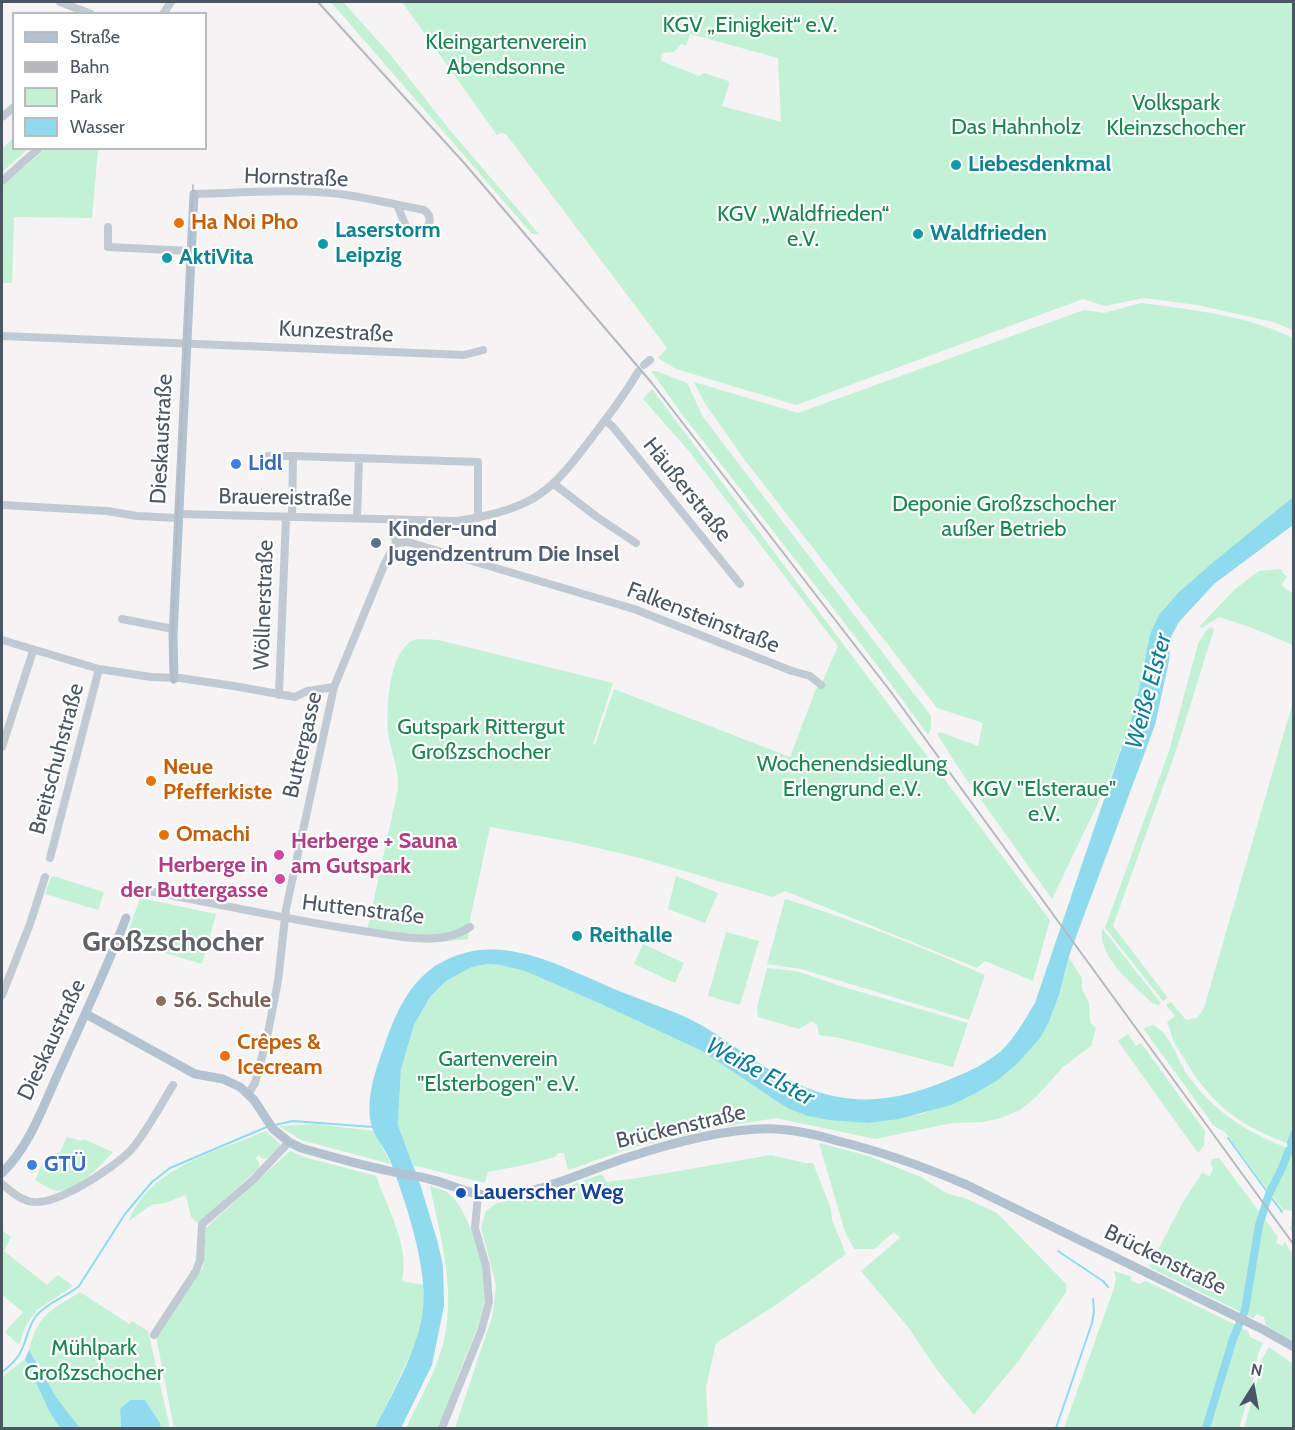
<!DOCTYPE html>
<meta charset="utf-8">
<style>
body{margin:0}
#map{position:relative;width:1295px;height:1430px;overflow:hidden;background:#f5f3f3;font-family:Cabin,sans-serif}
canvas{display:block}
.frame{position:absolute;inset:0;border:3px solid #4a5661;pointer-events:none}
.legend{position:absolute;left:12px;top:12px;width:195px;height:138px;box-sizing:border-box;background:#fff;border:2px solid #b7bbc0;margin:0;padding:8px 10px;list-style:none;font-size:18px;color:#4a5661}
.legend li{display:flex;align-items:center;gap:12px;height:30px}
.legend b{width:30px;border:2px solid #b7bbc0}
.north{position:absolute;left:1223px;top:1358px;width:60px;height:60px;-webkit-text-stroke:4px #fff;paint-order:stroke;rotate:11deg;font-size:16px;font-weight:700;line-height:24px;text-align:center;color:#4a5661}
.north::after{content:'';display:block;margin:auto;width:21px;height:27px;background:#4a5661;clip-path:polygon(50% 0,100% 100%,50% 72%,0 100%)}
</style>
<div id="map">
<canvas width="1295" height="1430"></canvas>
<div class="frame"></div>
<ul class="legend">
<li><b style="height:8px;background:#b3c2d1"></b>Straße</li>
<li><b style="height:8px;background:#b5b8bd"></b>Bahn</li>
<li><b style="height:16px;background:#c3f1d5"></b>Park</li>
<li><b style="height:16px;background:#90daee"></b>Wasser</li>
</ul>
<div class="north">N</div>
</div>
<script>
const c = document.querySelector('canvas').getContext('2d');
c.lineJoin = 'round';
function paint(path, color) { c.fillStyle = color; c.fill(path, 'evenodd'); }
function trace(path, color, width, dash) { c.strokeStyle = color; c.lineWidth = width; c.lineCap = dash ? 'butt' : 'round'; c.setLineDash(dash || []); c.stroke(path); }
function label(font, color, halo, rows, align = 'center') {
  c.font = font + ' Cabin,sans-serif'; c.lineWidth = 4.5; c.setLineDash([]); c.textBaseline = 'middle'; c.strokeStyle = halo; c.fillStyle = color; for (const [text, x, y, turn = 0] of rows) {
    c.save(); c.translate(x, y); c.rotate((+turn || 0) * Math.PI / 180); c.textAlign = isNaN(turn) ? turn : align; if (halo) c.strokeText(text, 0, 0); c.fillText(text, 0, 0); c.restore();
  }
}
paint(new Path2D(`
 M 331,2 L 343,2 L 389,53 L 449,129 L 539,234 L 532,234 Z
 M 402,2 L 1293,2 L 1293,330 L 1273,322 L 1197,305 L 1144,298 L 1105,306 L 1083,299 L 796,405 L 676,369 L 658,358 L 667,348 L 506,134 L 500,133 L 497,135 ZM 690,34 L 778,58 L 781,122 L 722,106 L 729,85 L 728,81 L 704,73 L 699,76 L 661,61 L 662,53 L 674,52 L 681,44 L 686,46 Z
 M 13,138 L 14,148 L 28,149 L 2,172 L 2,149 Z
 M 45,149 L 98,149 L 92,218 L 14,217 L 12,283 L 2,283 L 2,186 Z
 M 1141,303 C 1192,310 1246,315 1293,338 L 1293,497 L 1159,615 L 1150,634 L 1135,708 L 1111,776 L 1052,899 L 962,773 L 937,734 L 940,732 L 978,746 L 983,723 L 937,708 L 744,459 L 704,402 L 694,382 L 798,413 L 1084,310 L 1104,313 Z
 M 651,371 L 656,371 L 687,383 L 703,417 L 931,716 L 931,728 L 928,735 L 874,661 L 682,414 Z
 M 652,389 L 1050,920 L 1033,981 L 985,961 L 977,968 L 785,891 L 773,897 L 640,858 L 572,842 L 490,827 L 470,919 L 468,939 L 428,943 L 366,935 L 398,789 C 399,771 393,757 389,739 C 385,716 388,650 414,640 C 420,638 431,640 438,640 L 613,683 L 593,744 L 595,745 L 614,689 L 790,757 L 816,689 L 821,685 L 838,646 L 688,450 L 643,399 Z
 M 1282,569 L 1282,572 L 1287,577 L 1281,585 L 1293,594 L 1293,645 L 1250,627 L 1219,617 L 1202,628 L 1199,627 L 1234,590 L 1259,571 Z
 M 1210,627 L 1214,629 L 1177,748 L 1113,926 L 1168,998 L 1163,1001 L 1105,928 L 1169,751 L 1198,644 L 1205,632 Z
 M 1293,702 L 1294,1145 L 1293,1145 C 1244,1129 1211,1105 1185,1060 C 1181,1053 1176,1047 1173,1040 C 1171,1034 1170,1028 1167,1022 L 1175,1016 L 1166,1005 L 1171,1002 L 1186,1020 L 1197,1018 L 1204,1008 Z
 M 53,876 L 104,892 L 98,910 L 45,894 L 50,879 Z
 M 676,876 L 718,893 L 705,923 L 668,909 Z
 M 140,898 L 216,914 L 202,964 L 125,941 Z
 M 785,899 C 854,920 919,946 985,975 L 969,1020 L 801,969 L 767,964 Z
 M 1102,928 L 1161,1003 L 1158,1005 L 1152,1003 C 1132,983 1098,958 1102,928 Z
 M 726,932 L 759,941 L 740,1005 L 708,996 Z
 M 643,944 L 684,963 L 675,983 L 634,964 Z
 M 1069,958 L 1082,978 L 1082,989 L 1089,1003 L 1090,1022 L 1096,1028 L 1091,1046 L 1063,1067 L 1037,1096 L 1020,1110 L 1001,1118 L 983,1122 L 952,1123 L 875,1139 L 776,1118 L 710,1129 L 628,1149 L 568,1170 L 564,1153 L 558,1153 L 555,1157 L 529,1164 L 488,1172 L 485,1183 L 413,1165 L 398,1125 L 401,1069 L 414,1025 L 430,997 L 446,981 L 472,967 L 487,964 L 500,965 L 525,971 L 601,1004 L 702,1051 L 787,1108 L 868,1123 L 922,1114 L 976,1093 L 998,1080 L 1016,1065 L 1049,1022 L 1059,995 Z
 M 767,968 L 797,971 L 840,986 L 968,1023 L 953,1067 L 840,1038 L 819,1035 L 817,1025 L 812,1021 L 799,1029 L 758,1017 L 757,1007 Z
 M 1153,1025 C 1172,1034 1177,1061 1189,1077 C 1216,1114 1251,1135 1293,1150 L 1293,1234 L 1290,1229 L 1293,1211 L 1283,1210 L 1225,1132 L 1214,1126 L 1143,1028 Z
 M 1128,1034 L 1136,1046 L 1141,1043 L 1205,1131 L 1204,1145 L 1198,1153 L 1118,1041 Z
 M 314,1124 L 374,1131 L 391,1164 L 301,1140 L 279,1126 Z
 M 266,1131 L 280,1144 L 280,1146 L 268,1158 L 262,1159 L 259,1155 L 255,1158 L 259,1162 L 259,1168 L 198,1223 L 191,1217 L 186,1195 L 165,1203 L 151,1205 L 129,1221 C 149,1167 219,1151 266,1131 Z
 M 67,1137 L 82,1141 L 83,1139 L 113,1152 C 101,1165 73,1196 53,1190 C 47,1188 41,1183 35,1180 L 44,1160 L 60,1152 Z
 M 819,1143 L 868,1156 L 921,1177 L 946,1193 L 967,1199 L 997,1213 L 1066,1284 L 1066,1292 L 1020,1359 L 974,1415 L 937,1370 L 908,1327 L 861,1271 L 900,1238 L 894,1232 L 874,1249 L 854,1249 L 845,1232 Z
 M 290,1151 L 304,1157 L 376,1176 C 388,1209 410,1247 402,1281 L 423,1285 L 424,1308 L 415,1345 L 375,1428 L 174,1428 L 156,1336 L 203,1267 L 206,1228 Z
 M 771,1155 L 805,1163 L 813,1163 L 831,1209 L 832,1220 L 846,1254 L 776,1305 L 716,1343 L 706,1387 L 708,1428 L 455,1428 L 493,1314 L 496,1285 L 481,1227 L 486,1211 L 497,1203 L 549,1193 L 602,1174 L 607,1182 L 638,1178 Z
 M 1219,1158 L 1278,1237 L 1276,1243 L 1283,1246 L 1284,1241 L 1293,1255 L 1293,1341 L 1266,1325 L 1264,1317 L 1257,1314 L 1253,1318 L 1149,1267 L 1182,1204 L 1202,1173 L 1210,1176 L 1213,1168 L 1210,1163 L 1213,1159 Z
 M 430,1186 C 436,1188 443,1189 448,1193 C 469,1208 488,1273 485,1299 C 481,1324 468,1349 459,1373 C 452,1391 447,1411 438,1428 L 406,1428 C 419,1400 437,1370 444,1340 C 456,1288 440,1236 430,1186 Z
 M 2,1230 L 11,1237 L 4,1251 L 47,1285 L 58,1275 L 73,1286 L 37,1310 L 26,1325 L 19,1345 L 5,1332 L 23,1312 L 2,1295 Z
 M 1114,1271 L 1132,1277 L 1130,1280 L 1139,1284 L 1146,1281 L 1248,1331 L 1250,1337 L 1263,1343 L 1258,1354 L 1255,1374 L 1239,1428 L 1064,1428 L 1114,1288 L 1116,1279 Z
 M 80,1292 L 129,1324 L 132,1321 L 148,1331 L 170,1428 L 161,1428 L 160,1423 L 145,1400 L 130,1400 L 120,1409 L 121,1428 L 80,1428 L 56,1397 L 29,1350 C 38,1314 50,1311 80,1292 Z
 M 1269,1347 L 1293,1364 L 1293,1428 L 1244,1428 L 1259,1375 L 1262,1359 Z
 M 25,1359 L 49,1411 L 60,1428 L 2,1428 L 2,1377 Z`), '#c3f1d5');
paint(new Path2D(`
 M 1293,497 L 1293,525 L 1214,584 L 1179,622 L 1171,637 L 1169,661 L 1155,725 L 1070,953 L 1059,995 L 1049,1022 L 1040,1038 L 1016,1065 L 998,1080 L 976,1093 L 951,1105 L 899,1119 L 868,1123 L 829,1120 L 808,1116 L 787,1108 L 702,1051 L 601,1004 L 525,971 L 500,965 L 487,964 L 472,967 L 446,981 L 430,997 L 414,1025 L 401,1069 L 398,1125 L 421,1187 L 438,1243 L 443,1266 L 444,1306 L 432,1365 L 401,1428 L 375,1428 C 393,1391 418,1351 423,1309 C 428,1267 405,1200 390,1160 C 385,1148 374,1137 371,1124 C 365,1095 378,1064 387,1038 C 397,1011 408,987 431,969 C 435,965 441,963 446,960 C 504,931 565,969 619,991 C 646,1002 676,1011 701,1025 C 735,1045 765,1071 802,1086 C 855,1109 904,1100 955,1077 C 971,1071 988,1062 1001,1051 C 1015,1038 1025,1019 1035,1003 L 1135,708 L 1150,634 L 1159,615 L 1178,593 L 1210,565 Z
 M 29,1350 L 56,1397 L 80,1428 L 60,1428 L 49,1411 L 25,1359 Z
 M 130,1400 L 145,1400 L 160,1423 L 161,1428 L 121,1428 L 120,1409 Z`), '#90daee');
trace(new Path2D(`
 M 275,1125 L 293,1121 L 373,1127
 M 1228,1138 L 1282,1212
 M 1058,1251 L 1103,1281 L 1108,1287
 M 2,1372 C 11,1365 19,1358 23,1347 C 27,1337 29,1325 36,1316 C 48,1302 66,1297 79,1286 L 125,1214 L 152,1182 L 170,1168 L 269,1126
 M 1056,1428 L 1092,1323 L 1094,1311 L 1093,1299`), '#90daee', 2);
trace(new Path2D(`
 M 1291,1143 L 1294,1134
 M 1206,1428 L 1233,1339 L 1245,1310 L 1259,1225 L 1269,1194 L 1282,1168 L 1289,1150`), '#90daee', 8);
trace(new Path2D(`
 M 60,2 L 91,14
 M 163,14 L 171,2
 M 2,117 L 14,107
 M 2,181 L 39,148
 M 194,194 C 245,193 296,188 347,195 C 372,199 398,205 424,210 C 436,219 427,232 415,234 L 408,231 L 397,205
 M 108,227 L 108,247 L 191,251
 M 2,336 L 464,355 L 483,350
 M 644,365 L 650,360
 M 605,420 L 613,427 L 740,584
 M 268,456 L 293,456
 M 554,484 L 597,517 L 636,543
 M 2,505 L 107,511 L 137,516 L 178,518
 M 178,514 L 457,521 C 484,517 518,510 540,494 C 559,481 573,462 587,444 C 605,420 623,398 638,372
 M 292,517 L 293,456 L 478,462 L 478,518
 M 357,518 L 359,458
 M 396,543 L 408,542 L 418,545 L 634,609 L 792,671 L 810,676 L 821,685
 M 122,619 L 173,629
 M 2,640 L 99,669 L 151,677 L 180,678 L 234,686 L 295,697 L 307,691 L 334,687
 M 279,695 L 286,517
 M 2,747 L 33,651
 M 50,858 L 99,669
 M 144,890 C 213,903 281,918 350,929 C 381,933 414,942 446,937 C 455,935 462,932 470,927
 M 2,995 L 30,924 L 45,877
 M 248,1094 L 255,1083 L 267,1038 L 278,981 L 286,909 L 334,687 L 385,563 L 396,543 L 391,519
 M 2,1184 C 10,1191 18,1198 28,1201 C 53,1209 112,1169 130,1151 C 145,1135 161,1104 173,1085
 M 154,1335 L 196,1271 L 200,1260 L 202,1224 L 253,1180 L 289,1142
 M 442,1428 L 481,1331 L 489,1302 L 486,1266 L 475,1228 L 478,1195`), '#c1cad2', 8);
trace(new Path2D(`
 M 174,679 L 173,636 L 194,194
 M 86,1014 L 195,1074 L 223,1079 L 240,1087 L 254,1100 L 273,1129 L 289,1142 L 301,1148 C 329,1156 357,1164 385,1170 C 399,1174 414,1175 429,1179 C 451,1184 471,1196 495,1196 C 539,1195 587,1170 629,1157 C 671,1143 732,1127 776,1129 C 797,1130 818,1135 838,1141 C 883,1152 925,1167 967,1185 L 1264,1330 L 1294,1347
 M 2,1173 C 31,1145 45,1101 62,1065 C 84,1016 107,968 126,918`), '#b3c2d1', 9);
trace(new Path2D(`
 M 173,683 L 171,660 L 175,563 L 193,185`), '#b5b8bd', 1.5);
trace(new Path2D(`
 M 318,2 L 465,164 L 651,382 L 891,692 L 1294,1245`), '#b5b8bd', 2);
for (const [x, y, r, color] of [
 [956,165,6,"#0f9aa8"],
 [179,223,6,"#e8710a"],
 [918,234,6,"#0f9aa8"],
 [323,244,6,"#0f9aa8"],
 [167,258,6,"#0f9aa8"],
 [236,464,6,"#3f7fe0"],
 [376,543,6,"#5c6f8a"],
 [151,781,6,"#e8710a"],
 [164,835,6,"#e8710a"],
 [279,855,6,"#d1479c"],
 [280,879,6,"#d1479c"],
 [577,936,6,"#0f9aa8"],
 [161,1001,6,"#8d6e63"],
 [225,1056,6,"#e8710a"],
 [32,1165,6,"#3f7fe0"],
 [461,1193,6,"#1a4fb4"]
]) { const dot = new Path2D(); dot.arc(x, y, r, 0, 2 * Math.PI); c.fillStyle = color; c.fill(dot); trace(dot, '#fff', 2); }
label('22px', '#17864f', '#fff', [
 ["KGV „Einigkeit“ e.V.",750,26],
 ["Kleingartenverein",506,43],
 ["Abendsonne",506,68],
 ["Volkspark",1176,104],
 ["Kleinzschocher",1176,129],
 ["Das Hahnholz",1016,128],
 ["KGV „Waldfrieden“",803,215],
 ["e.V.",803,240],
 ["Deponie Großzschocher",1004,505],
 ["außer Betrieb",1004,530],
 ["Gutspark Rittergut",481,728],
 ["Großzschocher",481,753],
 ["Wochenendsiedlung",852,765],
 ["Erlengrund e.V.",852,790],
 ["KGV \"Elsteraue\"",1044,790],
 ["e.V.",1044,815],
 ["Gartenverein",498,1060],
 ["\"Elsterbogen\" e.V.",498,1085],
 ["Mühlpark",94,1349],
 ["Großzschocher",94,1374]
]);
label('bold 22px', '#0d838f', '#fff', [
 ["Liebesdenkmal",968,165],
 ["Laserstorm",335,231],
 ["Leipzig",335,256],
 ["Waldfrieden",930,234],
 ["AktiVita",179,258],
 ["Reithalle",589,936]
], 'left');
label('22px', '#4a5661', '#fff', [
 ["Hornstraße",296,178,2],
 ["Kunzestraße",336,332,3],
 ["Dieskaustraße",162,439,-87],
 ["Häußerstraße",687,490,51],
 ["Brauereistraße",285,498,1],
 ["Wöllnerstraße",264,605,-88],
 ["Falkensteinstraße",703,618,21],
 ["Buttergasse",303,745,-77],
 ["Breitschuhstraße",57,759,-75],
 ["Huttenstraße",363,910,7],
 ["Dieskaustraße",52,1040,-65],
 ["Brückenstraße",681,1127,-13],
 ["Brückenstraße",1165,1260,26]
]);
label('bold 22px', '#c56008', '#fff', [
 ["Ha Noi Pho",191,223],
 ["Neue",163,768],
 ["Pfefferkiste",163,793],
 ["Omachi",176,835],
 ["Crêpes &",237,1043],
 ["Icecream",237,1068]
], 'left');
label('bold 22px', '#366cbe', '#fff', [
 ["Lidl",248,464],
 ["GTÜ",44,1165]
], 'left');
label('bold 22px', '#4e5e75', '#fff', [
 ["Kinder-und",388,530],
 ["Jugendzentrum Die Insel",388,555]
], 'left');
label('bold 22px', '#b23c85', '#fff', [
 ["Herberge + Sauna",291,842],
 ["am Gutspark",291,867],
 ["Herberge in",268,866,"right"],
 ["der Buttergasse",268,891,"right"]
], 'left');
label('bold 22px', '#785e54', '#fff', [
 ["56. Schule",173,1001]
], 'left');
label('bold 22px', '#164399', '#fff', [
 ["Lauerscher Weg",473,1193]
], 'left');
label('italic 24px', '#0c7c9b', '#fff', [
 ["Weiße Elster",1149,691,-75],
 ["Weiße Elster",760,1072,28]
]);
label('bold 28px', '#5f6368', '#fff', [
 ["Großzschocher",173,943]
]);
</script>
